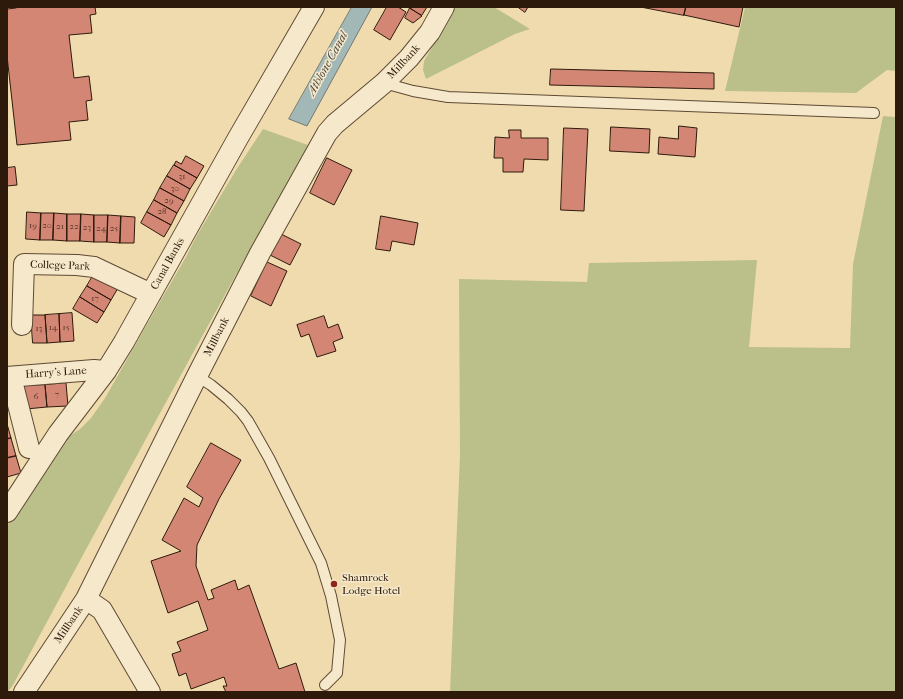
<!DOCTYPE html>
<style>
body{margin:0}
#map{position:relative;width:903px;height:699px;overflow:hidden;background:#f0dbaf;font-family:"IM FELL French Canon",serif}
canvas{display:block}
.frame{position:absolute;inset:0;border:8px solid #2e1a0b;pointer-events:none}
</style>
<div id="map">
<canvas width="903" height="699"></canvas>
<div class="frame"></div>
</div>
<script>
const c = document.querySelector('canvas').getContext('2d');
c.lineJoin = 'round';
function paint(path, color) { c.fillStyle = color; c.fill(path, 'evenodd'); }
function trace(path, color, width, dash) { c.strokeStyle = color; c.lineWidth = width; c.lineCap = dash ? 'butt' : 'round'; c.setLineDash(dash || []); c.stroke(path); }
function label(font, color, halo, rows, align = 'center') {
  c.font = font + ' "IM FELL French Canon",serif'; c.lineWidth = 3; c.setLineDash([]); c.textBaseline = 'middle'; c.strokeStyle = halo; c.fillStyle = color; for (const [text, x, y, turn = 0] of rows) {
    c.save(); c.translate(x, y); c.rotate((+turn || 0) * Math.PI / 180); c.textAlign = isNaN(turn) ? turn : align; if (halo) c.strokeText(text, 0, 0); c.fillText(text, 0, 0); c.restore();
  }
}
paint(new Path2D(`
 M 456,7 L 494,7 L 530,29 L 515,34 L 426,79 L 423,70 L 424,61 Z
 M 745,7 L 896,7 L 896,71 L 887,70 L 856,93 L 725,91 Z
 M 883,116 L 896,117 L 896,692 L 450,692 L 460,456 L 459,279 L 587,282 L 589,263 L 757,260 L 749,347 L 850,348 L 853,264 Z
 M 263,129 L 308,145 C 208,324 110,504 13,685 L 8,692 L 7,692 L 7,526 L 66,438 L 80,429 L 91,418 L 105,398 L 158,305 L 186,257 L 196,237 L 236,170 Z`), '#bbc08a');
const water = new Path2D(`
 M 352,7 L 372,7 L 307,126 L 289,119 Z`);
paint(water, '#a1b8b7');
trace(water, '#737972', 1);
const building = new Path2D(`
 M 16,7 L 95,7 L 96,14 L 90,15 L 92,33 L 69,35 L 74,78 L 89,76 L 92,100 L 86,101 L 88,120 L 69,122 L 71,140 L 17,145 L 7,56 L 7,9 L 16,8 Z
 M 387,7 L 398,7 L 406,12 L 390,40 L 374,30 Z
 M 408,7 L 427,7 L 422,15 Z
 M 518,7 L 528,7 L 525,12 Z
 M 641,7 L 686,7 L 684,15 Z
 M 686,7 L 743,7 L 739,27 L 684,15 Z
 M 410,8 L 422,16 L 413,23 L 405,18 Z
 M 551,69 L 714,73 L 714,89 L 550,85 Z
 M 679,126 L 697,128 L 695,157 L 658,154 L 659,137 L 678,139 Z
 M 611,127 L 650,129 L 649,153 L 610,151 Z
 M 564,128 L 588,129 L 584,211 L 561,210 Z
 M 509,130 L 521,130 L 521,138 L 548,138 L 548,160 L 524,159 L 523,172 L 503,172 L 503,158 L 494,158 L 495,137 L 509,138 Z
 M 186,156 L 204,166 L 197,178 L 174,165 L 176,161 L 181,164 Z
 M 327,158 L 352,170 L 334,205 L 310,193 Z
 M 174,165 L 197,178 L 190,189 L 167,176 Z
 M 15,167 L 17,185 L 7,186 L 7,168 Z
 M 167,176 L 190,189 L 184,201 L 160,188 Z
 M 160,188 L 184,201 L 177,213 L 154,200 Z
 M 154,200 L 177,213 L 171,225 L 147,212 Z
 M 27,212 L 41,213 L 40,240 L 26,239 Z
 M 147,212 L 171,225 L 164,237 L 141,223 Z
 M 41,213 L 54,213 L 53,240 L 40,240 Z
 M 54,213 L 67,214 L 67,241 L 53,240 Z
 M 67,214 L 81,214 L 80,241 L 67,241 Z
 M 81,214 L 94,215 L 94,242 L 80,241 Z
 M 94,215 L 108,215 L 107,242 L 94,242 Z
 M 108,215 L 121,216 L 120,243 L 107,242 Z
 M 121,216 L 135,217 L 134,243 L 120,243 Z
 M 381,216 L 418,223 L 414,245 L 392,241 L 390,251 L 376,249 Z
 M 281,234 L 301,244 L 290,265 L 270,255 Z
 M 267,262 L 287,271 L 271,306 L 251,296 Z
 M 94,274 L 118,288 L 111,300 L 87,286 Z
 M 87,286 L 111,300 L 104,312 L 80,297 Z
 M 80,297 L 104,312 L 97,323 L 73,309 Z
 M 72,313 L 74,341 L 60,342 L 59,314 Z
 M 59,314 L 60,342 L 47,343 L 45,315 Z
 M 31,315 L 45,315 L 47,343 L 33,343 Z
 M 324,316 L 328,328 L 338,324 L 343,338 L 333,342 L 336,351 L 317,357 L 309,334 L 301,337 L 297,325 Z
 M 66,383 L 68,406 L 47,407 L 45,385 Z
 M 45,385 L 47,407 L 26,409 L 24,386 Z
 M 7,424 L 11,438 L 7,439 Z
 M 11,438 L 16,456 L 7,458 L 7,439 Z
 M 211,443 L 241,460 L 219,499 L 197,545 L 196,566 L 208,600 L 214,598 L 211,590 L 235,580 L 238,590 L 249,585 L 279,669 L 296,663 L 305,692 L 226,692 L 223,686 L 227,686 L 224,677 L 191,689 L 186,673 L 179,676 L 172,654 L 181,651 L 177,642 L 208,630 L 198,601 L 168,613 L 151,561 L 181,551 L 162,540 L 184,498 L 199,507 L 203,498 L 187,487 Z
 M 16,456 L 21,473 L 7,477 L 7,458 Z`);
paint(building, '#d48675');
trace(building, '#2e1a0b', 1);
const service = new Path2D(`
 M 384,83 L 413,91 L 448,97 L 874,113
 M 197,376 L 211,385 L 228,399 L 241,412 L 248,421 L 269,458 L 321,563 L 331,596 L 340,640 L 337,673 L 325,685`);
const minor = new Path2D(`
 M 22,325 L 24,264 L 77,265 L 94,267 L 151,294
 M 7,377 L 94,370 L 106,371
 M 11,377 L 29,448
 M 7,512 L 58,434 L 106,371 L 124,342 L 238,138 L 314,7
 M 86,599 L 102,610 L 150,692
 M 24,692 L 86,599 L 197,376 L 260,253 L 327,133 L 335,124 L 384,83 L 409,58 L 430,32 L 444,7`);
trace(service, '#5e4a34', 12);
trace(minor, '#5e4a34', 22);
trace(service, '#f5e8cb', 10);
trace(minor, '#f5e8cb', 20);
for (const [x, y, r, color] of [
 [334,584,4,"#8f2418"]
]) { const dot = new Path2D(); dot.arc(x, y, r, 0, 2 * Math.PI); c.fillStyle = color; c.fill(dot); trace(dot, '#f5e8cb', 1.5); }
label('9px', '#583526', null, [
 ["31",182,177],
 ["30",175,189],
 ["29",169,201],
 ["28",162,212],
 ["19",33,226],
 ["20",47,226],
 ["21",60,227],
 ["22",74,227],
 ["23",87,228],
 ["24",101,229],
 ["25",114,229],
 ["17",95,299],
 ["14",53,328],
 ["15",66,328],
 ["13",39,329],
 ["7",57,395],
 ["6",36,397]
]);
label('11px', '#2e1a0b', '#f5e8cb', [
 ["Millbank",404,62,-47],
 ["Canal Banks",168,264,-61],
 ["College Park",60,266,2],
 ["Millbank",217,337,-63],
 ["Harry's Lane",56,373,-4],
 ["Millbank",69,625,-56]
]);
label('11px', '#2e1a0b', '#f5e8cb', [
 ["Shamrock",342,578],
 ["Lodge Hotel",342,591]
], 'left');
label('italic 12px', '#50493f', '#f5e8cb', [
 ["Athlone Canal",328,64,-61]
]);
</script>
